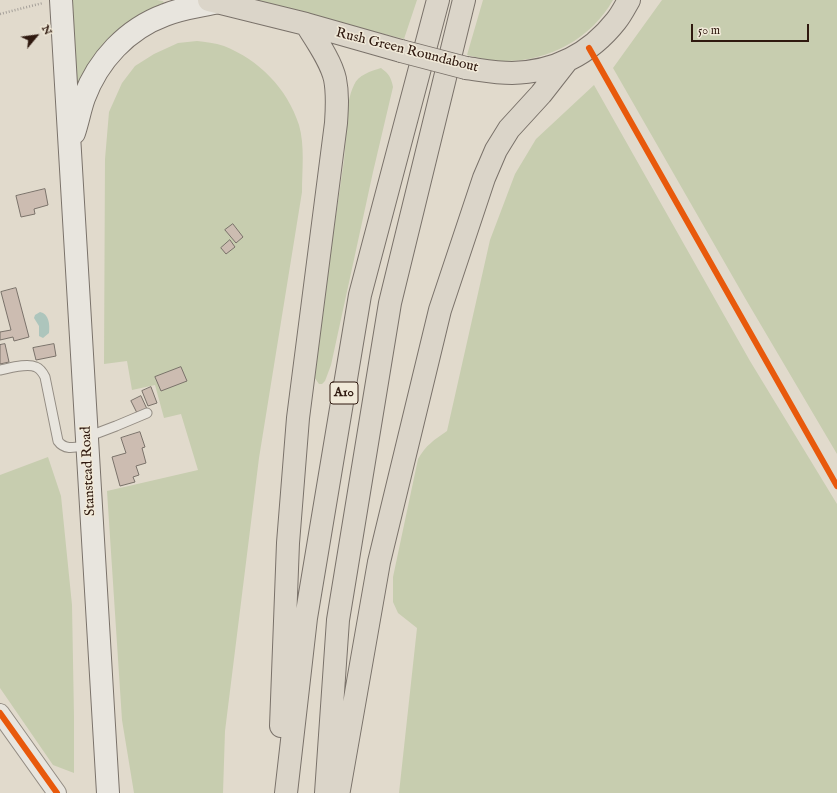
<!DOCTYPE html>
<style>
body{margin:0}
#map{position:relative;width:837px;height:793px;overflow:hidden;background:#e1dacc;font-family:"IM FELL English",serif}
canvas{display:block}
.north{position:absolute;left:16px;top:16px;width:40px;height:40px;-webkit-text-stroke:3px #f1ead9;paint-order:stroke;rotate:61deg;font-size:11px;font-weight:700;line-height:16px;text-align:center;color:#2f190f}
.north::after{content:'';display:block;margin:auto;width:14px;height:18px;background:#2f190f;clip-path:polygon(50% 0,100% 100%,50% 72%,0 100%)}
.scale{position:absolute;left:691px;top:24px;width:118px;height:18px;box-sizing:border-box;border:2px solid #2f190f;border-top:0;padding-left:5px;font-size:12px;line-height:14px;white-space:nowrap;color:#2f190f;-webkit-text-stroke:3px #f1ead9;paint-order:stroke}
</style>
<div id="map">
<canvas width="837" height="793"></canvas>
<div class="north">N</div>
<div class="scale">50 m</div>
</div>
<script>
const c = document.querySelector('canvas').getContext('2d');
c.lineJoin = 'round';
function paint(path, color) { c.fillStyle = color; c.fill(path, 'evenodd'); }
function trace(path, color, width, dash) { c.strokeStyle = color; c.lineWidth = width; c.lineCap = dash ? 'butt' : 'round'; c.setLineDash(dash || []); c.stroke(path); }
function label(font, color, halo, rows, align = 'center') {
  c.font = font + ' "IM FELL English",serif'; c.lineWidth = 3; c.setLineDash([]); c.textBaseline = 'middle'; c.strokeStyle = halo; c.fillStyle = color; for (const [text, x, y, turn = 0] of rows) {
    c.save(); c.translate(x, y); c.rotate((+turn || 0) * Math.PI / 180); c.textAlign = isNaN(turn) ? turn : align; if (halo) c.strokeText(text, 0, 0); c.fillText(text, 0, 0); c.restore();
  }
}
paint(new Path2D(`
 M 68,0 L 157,0 L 163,1 L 165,5 L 78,92 Z
 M 247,0 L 417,0 L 404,39 Z
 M 483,0 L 613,0 C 591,39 548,62 503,61 C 491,61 479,58 467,55 Z
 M 662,0 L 837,0 L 837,454 L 745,298 L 613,68 Z
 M 197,41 C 205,42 215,43 224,46 C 259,60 287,88 299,125 C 305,146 302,170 302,192 L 259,458 L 225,731 L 223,793 L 134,793 L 122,720 L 107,491 L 198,470 L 181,414 L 164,418 L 155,385 L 132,390 L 127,361 L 104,364 L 105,159 L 109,112 L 122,83 L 135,66 L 154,54 L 178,43 Z
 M 381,68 C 389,74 391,77 393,87 L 373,172 L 331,365 L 325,381 L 322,384 L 319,384 L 314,377 C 321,305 334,233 344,160 C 347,138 344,105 354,85 C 358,75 371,71 381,68 Z
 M 594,85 L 750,361 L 837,504 L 837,793 L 399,793 L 417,628 L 398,613 L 393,602 L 393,577 L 418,459 C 426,445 434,440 447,431 L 490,240 L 515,174 L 536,139 Z
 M 48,457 L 61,496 L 72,605 L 74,717 L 74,773 L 53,765 L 0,688 L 0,475 Z`), '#c7cdaf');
paint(new Path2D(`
 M 40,312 C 49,314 50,324 49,333 L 43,338 L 39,336 L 39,326 L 34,318 L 35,315 Z`), '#adc5bc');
const building = new Path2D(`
 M 45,189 L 48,205 L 34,209 L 35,214 L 21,217 L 16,196 Z
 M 233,224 L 243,237 L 236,243 L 225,230 Z
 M 230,240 L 235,247 L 226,254 L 221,248 Z
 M 16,288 L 29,337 L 14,341 L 13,337 L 0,340 L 0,332 L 11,330 L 1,292 Z
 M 5,344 L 9,362 L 0,364 L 0,345 Z
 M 54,344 L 56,356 L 36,360 L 33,348 Z
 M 181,367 L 187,381 L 161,391 L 155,377 Z
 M 151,387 L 157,403 L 148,406 L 142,391 Z
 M 141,396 L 147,409 L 137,413 L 131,401 Z
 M 140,432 L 145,447 L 142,448 L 146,463 L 136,466 L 139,475 L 133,477 L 135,482 L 120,486 L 112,457 L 126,453 L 121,438 Z`);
paint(building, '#ccbcb1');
trace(building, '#7a726a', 1);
const service = new Path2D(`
 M 0,370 C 10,368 27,363 36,367 C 41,369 43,373 45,377 L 58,441 C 65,451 76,447 87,445
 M 87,437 L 116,426 L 147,413`);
const minor = new Path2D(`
 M 0,713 L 57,793`);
const secondary = new Path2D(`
 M 61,0 L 108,793
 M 74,133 C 78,121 80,109 84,98 C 98,60 127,29 165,15 C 181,8 201,6 218,2`);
const trunk = new Path2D(`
 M 209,0 L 306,24 L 401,51
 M 466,68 C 481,70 496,73 512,73 C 554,72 590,54 616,21 C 621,15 625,7 629,0
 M 281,726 L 288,543 L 298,418 L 336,123 C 337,108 338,94 335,79 C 331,61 316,40 306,24
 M 339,790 L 379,562 L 440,310 L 484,178 L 496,150 L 509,129 L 541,94 L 566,62
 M 286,793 L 306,618 L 360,295 L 438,0
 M 326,793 L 338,620 L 390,303 L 464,0`);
trace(service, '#938c83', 11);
trace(minor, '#938c83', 20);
trace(secondary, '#7a726a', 24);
trace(trunk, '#7a726a', 24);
trace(new Path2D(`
 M 0,14 L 43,3`), '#a5a09a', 2.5, [1, 2]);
trace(service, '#e8e5de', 9);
trace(minor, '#e8e5de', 18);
trace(secondary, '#e8e5de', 22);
trace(trunk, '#dbd5c9', 22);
const trunkBridge = new Path2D(`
 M 401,51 L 466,68`);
trace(trunkBridge, '#7a726a', 24, []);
trace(trunkBridge, '#dbd5c9', 22);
trace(new Path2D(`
 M 589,48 L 837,486
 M 0,713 L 57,793`), '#e8590c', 6);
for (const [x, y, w] of [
 [344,393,28]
]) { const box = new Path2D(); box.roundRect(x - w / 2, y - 11, w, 22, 3); c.fillStyle = '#f1ead9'; c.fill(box); trace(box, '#2f190f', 1); }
label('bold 13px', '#2f190f', null, [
 ["A10",344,393]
]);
label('14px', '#2f190f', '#f1ead9', [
 ["Rush Green Roundabout",407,51,14],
 ["Stanstead Road",89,471,-93]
]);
</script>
